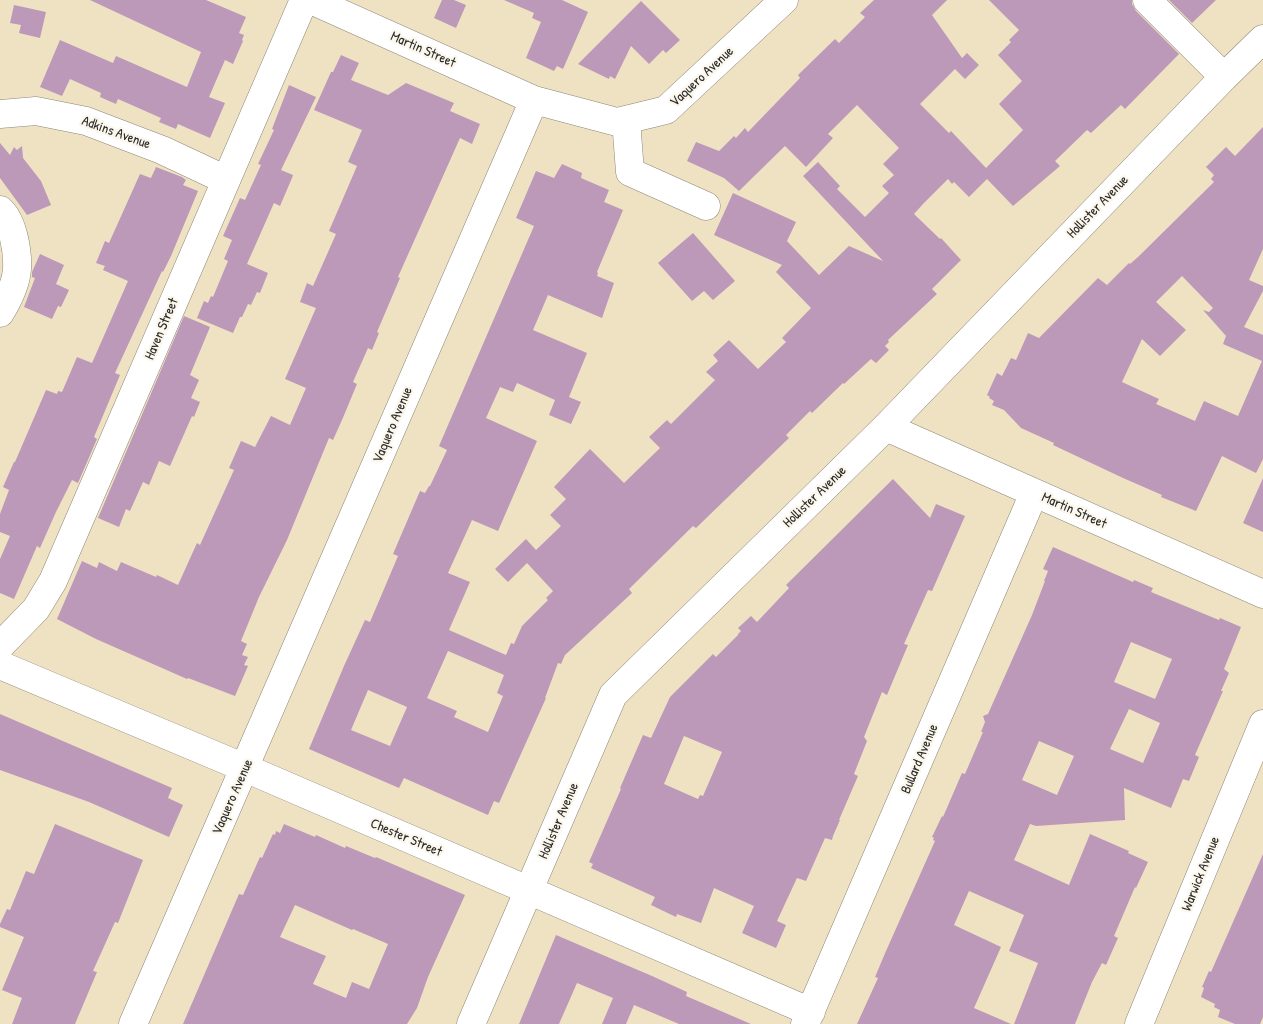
<!DOCTYPE html>
<style>
body{margin:0}
canvas{display:block;background:#eee2c3}
</style>
<canvas width="1263" height="1024"></canvas>
<script>
const c = document.querySelector('canvas').getContext('2d');
c.lineJoin = 'round';
function paint(path, color) { c.fillStyle = color; c.fill(path, 'evenodd'); }
function trace(path, color, width, dash) { c.strokeStyle = color; c.lineWidth = width; c.lineCap = dash ? 'butt' : 'round'; c.setLineDash(dash || []); c.stroke(path); }
function label(font, color, halo, rows, align = 'center') {
  c.font = font + ' "Patrick Hand",sans-serif'; c.lineWidth = 4.5; c.setLineDash([]); c.textBaseline = 'middle'; c.strokeStyle = halo; c.fillStyle = color; for (const [text, x, y, turn = 0] of rows) {
    c.save(); c.translate(x, y); c.rotate((+turn || 0) * Math.PI / 180); c.textAlign = isNaN(turn) ? turn : align; if (halo) c.strokeText(text, 0, 0); c.fillText(text, 0, 0); c.restore();
  }
}
paint(new Path2D(`
 M 90,0 L 206,0 L 246,17 L 239,33 L 244,35 L 242,40 L 243,41 L 233,64 L 225,60 L 209,97 L 225,103 L 210,138 L 178,124 L 176,129 L 159,122 L 161,118 L 118,99 L 116,104 L 100,97 L 101,93 L 70,79 L 62,96 L 40,87 L 60,40 L 113,63 L 116,56 L 187,87 L 201,52 Z
 M 442,0 L 454,0 L 466,5 L 456,28 L 434,18 Z
 M 504,0 L 562,0 L 588,12 L 563,69 L 557,66 L 554,71 L 526,58 L 541,22 L 532,18 L 534,13 Z
 M 874,0 L 947,0 L 932,15 L 962,58 L 967,53 L 979,65 L 965,79 L 955,69 L 920,104 L 949,133 L 951,131 L 986,168 L 1023,130 L 999,104 L 1022,81 L 998,55 L 1011,42 L 1009,40 L 1019,30 L 989,0 L 1132,0 L 1132,4 L 1136,11 L 1179,54 L 1125,109 L 1121,105 L 1091,133 L 1087,130 L 1055,161 L 1060,166 L 1013,206 L 987,179 L 969,197 L 954,182 L 952,184 L 948,179 L 923,204 L 914,214 L 940,239 L 941,238 L 961,260 L 932,289 L 937,294 L 888,340 L 889,342 L 885,346 L 889,350 L 876,363 L 871,359 L 844,384 L 843,383 L 812,413 L 810,411 L 786,435 L 789,438 L 696,528 L 693,526 L 629,589 L 632,593 L 565,655 L 561,664 L 558,663 L 545,698 L 546,698 L 499,803 L 494,801 L 488,815 L 404,778 L 399,788 L 309,749 L 344,666 L 365,620 L 370,622 L 398,556 L 393,554 L 420,491 L 425,493 L 429,486 L 430,486 L 447,450 L 439,446 L 534,226 L 516,218 L 536,171 L 554,178 L 562,164 L 582,173 L 581,178 L 609,190 L 604,202 L 623,210 L 597,272 L 598,273 L 597,276 L 614,283 L 602,318 L 548,295 L 533,330 L 587,353 L 569,397 L 581,402 L 571,424 L 549,415 L 555,400 L 517,383 L 513,392 L 500,387 L 486,418 L 537,441 L 498,531 L 472,520 L 448,573 L 470,582 L 449,630 L 506,655 L 511,643 L 514,644 L 522,626 L 548,600 L 546,598 L 553,591 L 527,563 L 508,582 L 495,569 L 526,539 L 536,550 L 561,526 L 550,515 L 566,499 L 554,487 L 590,449 L 624,483 L 660,448 L 649,437 L 667,420 L 671,424 L 715,380 L 706,372 L 718,361 L 713,355 L 729,340 L 758,369 L 786,342 L 782,338 L 811,308 L 776,272 L 782,265 L 714,235 L 733,193 L 796,222 L 787,241 L 819,275 L 849,246 L 883,261 L 803,176 L 818,162 L 840,186 L 837,189 L 865,217 L 889,193 L 882,186 L 894,175 L 883,164 L 899,148 L 857,105 L 828,134 L 833,138 L 806,167 L 785,146 L 739,191 L 724,178 L 687,161 L 696,142 L 719,151 L 734,136 L 736,138 L 745,128 L 748,132 L 800,78 L 798,75 L 835,39 L 839,43 L 865,17 L 860,13 ZM 448,651 L 504,675 L 497,693 L 503,696 L 488,732 L 454,717 L 457,711 L 427,698 ZM 368,690 L 407,707 L 390,746 L 351,730 Z
 M 1169,0 L 1216,0 L 1192,23 Z
 M 641,1 L 680,40 L 666,53 L 663,50 L 649,64 L 631,46 L 615,79 L 610,76 L 609,79 L 578,64 Z
 M 14,5 L 46,12 L 40,38 L 19,33 L 21,25 L 10,23 Z
 M 341,55 L 359,63 L 351,80 L 388,95 L 406,83 L 454,103 L 450,111 L 480,124 L 472,144 L 460,138 L 398,277 L 400,278 L 377,332 L 379,333 L 372,350 L 368,348 L 353,382 L 357,384 L 342,420 L 333,440 L 329,438 L 287,540 L 259,597 L 241,641 L 247,644 L 242,655 L 248,657 L 244,665 L 248,666 L 235,696 L 188,678 L 187,679 L 96,639 L 57,619 L 82,561 L 97,568 L 99,562 L 117,571 L 121,562 L 156,577 L 157,575 L 178,585 L 197,543 L 200,545 L 234,470 L 229,468 L 241,441 L 255,447 L 271,416 L 290,425 L 306,388 L 285,379 L 316,308 L 300,302 L 307,283 L 313,286 L 336,234 L 329,231 L 357,166 L 348,162 L 362,130 L 314,110 L 331,72 L 333,72 Z
 M 289,85 L 316,97 L 281,170 L 293,175 L 292,178 L 280,206 L 274,203 L 247,264 L 268,273 L 260,293 L 257,292 L 251,305 L 248,304 L 242,317 L 240,317 L 233,333 L 197,318 L 204,301 L 208,303 L 211,296 L 213,297 L 228,261 L 224,259 L 232,240 L 223,236 L 240,198 L 245,200 L 261,165 L 258,164 L 274,130 L 272,129 Z
 M 1263,127 L 1263,249 L 1249,280 L 1263,286 L 1263,291 L 1244,327 L 1263,335 L 1263,459 L 1256,473 L 1222,456 L 1196,511 L 1161,497 L 1162,495 L 1123,478 L 1053,445 L 1054,443 L 1021,428 L 1004,410 L 992,405 L 994,401 L 989,398 L 990,397 L 987,395 L 997,373 L 1002,376 L 1011,358 L 1016,360 L 1028,333 L 1039,338 L 1098,278 L 1107,285 L 1129,263 L 1130,264 L 1138,257 L 1214,182 L 1211,179 L 1214,175 L 1206,167 L 1226,147 L 1235,156 ZM 1182,276 L 1213,308 L 1209,312 L 1203,310 L 1226,336 L 1223,344 L 1262,361 L 1238,416 L 1204,401 L 1195,421 L 1156,404 L 1159,399 L 1122,382 L 1142,339 L 1160,356 L 1186,330 L 1156,302 Z
 M 0,143 L 10,155 L 14,147 L 17,150 L 22,146 L 23,158 L 41,181 L 51,205 L 27,215 L 0,178 Z
 M 156,167 L 182,177 L 186,180 L 183,185 L 198,191 L 171,256 L 163,272 L 162,271 L 115,373 L 120,375 L 94,437 L 97,439 L 78,483 L 72,480 L 56,512 L 40,548 L 37,546 L 14,599 L 0,593 L 0,559 L 10,536 L 0,532 L 0,514 L 9,490 L 3,487 L 14,462 L 15,462 L 46,390 L 57,394 L 58,391 L 62,392 L 77,357 L 92,363 L 128,281 L 103,270 L 105,266 L 96,263 L 105,241 L 109,243 L 140,174 L 151,178 Z
 M 693,233 L 735,281 L 713,300 L 704,291 L 692,301 L 658,263 Z
 M 40,254 L 64,265 L 56,284 L 69,290 L 61,307 L 58,306 L 52,319 L 24,307 L 35,278 L 32,277 L 32,272 Z
 M 184,316 L 210,327 L 190,375 L 199,380 L 191,398 L 200,402 L 194,417 L 192,416 L 170,466 L 159,461 L 149,485 L 143,482 L 130,511 L 126,509 L 119,527 L 98,518 Z
 M 1263,478 L 1263,532 L 1243,523 Z
 M 893,479 L 930,518 L 936,504 L 965,516 L 932,591 L 928,590 L 904,644 L 908,645 L 887,695 L 882,692 L 864,737 L 867,741 L 854,774 L 858,776 L 839,820 L 840,820 L 833,836 L 832,840 L 825,838 L 806,881 L 797,878 L 777,921 L 786,925 L 776,948 L 742,933 L 754,906 L 714,888 L 701,923 L 677,914 L 676,917 L 651,905 L 655,897 L 591,868 L 593,864 L 589,862 L 621,789 L 620,788 L 643,735 L 651,738 L 670,697 L 713,654 L 716,657 L 738,635 L 738,634 L 741,631 L 738,628 L 751,616 L 757,622 L 789,588 L 786,585 ZM 684,736 L 722,752 L 703,796 L 700,795 L 698,799 L 664,784 Z
 M 1053,547 L 1133,582 L 1134,580 L 1153,588 L 1151,592 L 1219,620 L 1220,618 L 1241,627 L 1224,669 L 1229,673 L 1221,691 L 1223,691 L 1195,755 L 1199,757 L 1189,781 L 1183,779 L 1171,808 L 1124,788 L 1125,820 L 1036,826 L 1030,824 L 1014,860 L 1069,885 L 1090,834 L 1129,851 L 1128,853 L 1148,862 L 1136,888 L 1135,887 L 1114,936 L 1118,938 L 1106,965 L 1102,963 L 1092,982 L 1075,1024 L 1014,1024 L 1038,963 L 1009,951 L 1024,915 L 969,891 L 954,925 L 1001,947 L 974,1008 L 1011,1024 L 857,1024 L 878,978 L 875,977 L 886,951 L 935,841 L 933,840 L 934,838 L 932,837 L 942,816 L 943,817 L 962,773 L 965,774 L 983,732 L 981,732 L 985,722 L 983,716 L 988,714 L 1032,615 L 1045,581 L 1044,581 L 1048,571 L 1043,569 ZM 1131,642 L 1172,659 L 1155,699 L 1114,682 ZM 1129,709 L 1160,723 L 1143,763 L 1110,749 ZM 1039,741 L 1074,756 L 1057,795 L 1022,780 Z
 M 0,714 L 172,788 L 168,798 L 183,805 L 169,837 L 89,802 L 0,770 Z
 M 55,824 L 143,860 L 118,923 L 115,922 L 93,971 L 97,972 L 75,1024 L 12,1024 L 22,998 L 2,990 L 24,937 L 0,927 L 0,924 L 7,909 L 10,910 L 26,871 L 34,874 Z
 M 284,824 L 315,837 L 316,835 L 345,848 L 346,846 L 375,858 L 376,857 L 465,895 L 428,977 L 417,1008 L 407,1024 L 183,1024 L 239,894 L 243,895 L 260,857 L 262,858 L 273,834 L 275,835 L 276,831 L 280,833 ZM 295,905 L 352,930 L 353,929 L 388,944 L 369,989 L 352,982 L 346,998 L 313,984 L 326,956 L 280,937 Z
 M 1263,854 L 1263,1017 L 1260,1024 L 1235,1024 L 1218,1017 L 1220,1010 L 1214,1007 L 1215,1004 L 1201,997 L 1204,988 L 1202,987 L 1209,971 L 1211,972 Z
 M 556,935 L 652,976 L 687,992 L 686,996 L 751,1024 L 679,1024 L 634,1005 L 626,1024 L 602,1024 L 613,998 L 577,983 L 559,1024 L 519,1024 Z`), '#bd99b9');
const minor = new Path2D(`
 M 311,0 L 534,100
 M 1147,0 L 1224,77
 M 0,114 L 36,111 L 86,121 L 162,150 L 226,180
 M 626,120 L 630,172 L 706,206
 M 0,210 C 13,221 18,252 17,269 C 16,285 8,300 0,313
 M 886,427 L 1263,594
 M 0,646 L 36,609 L 53,581 L 304,0
 M 0,665 L 245,768 L 811,1012
 M 133,1024 L 534,100 L 617,122 L 666,110 L 784,0
 M 471,1024 L 613,695 L 886,427 L 1224,77 L 1263,39
 M 805,1024 L 1034,493
 M 1139,1024 L 1263,724`);
trace(minor, '#8c8677', 29);
trace(minor, '#fff', 28);
label('14px', '#2b2b2b', '#fbf7ec', [
 ["Martin Street",423,50,24],
 ["Vaquero Avenue",702,77,-43],
 ["Adkins Avenue",116,133,20],
 ["Hollister Avenue",1098,207,-46],
 ["Haven Street",162,329,-67],
 ["Vaquero Avenue",393,425,-67],
 ["Hollister Avenue",815,497,-44],
 ["Martin Street",1074,511,24],
 ["Bullard Avenue",920,759,-67],
 ["Vaquero Avenue",233,797,-66],
 ["Hollister Avenue",559,821,-67],
 ["Chester Street",406,838,23],
 ["Warwick Avenue",1201,874,-68]
]);
</script>
